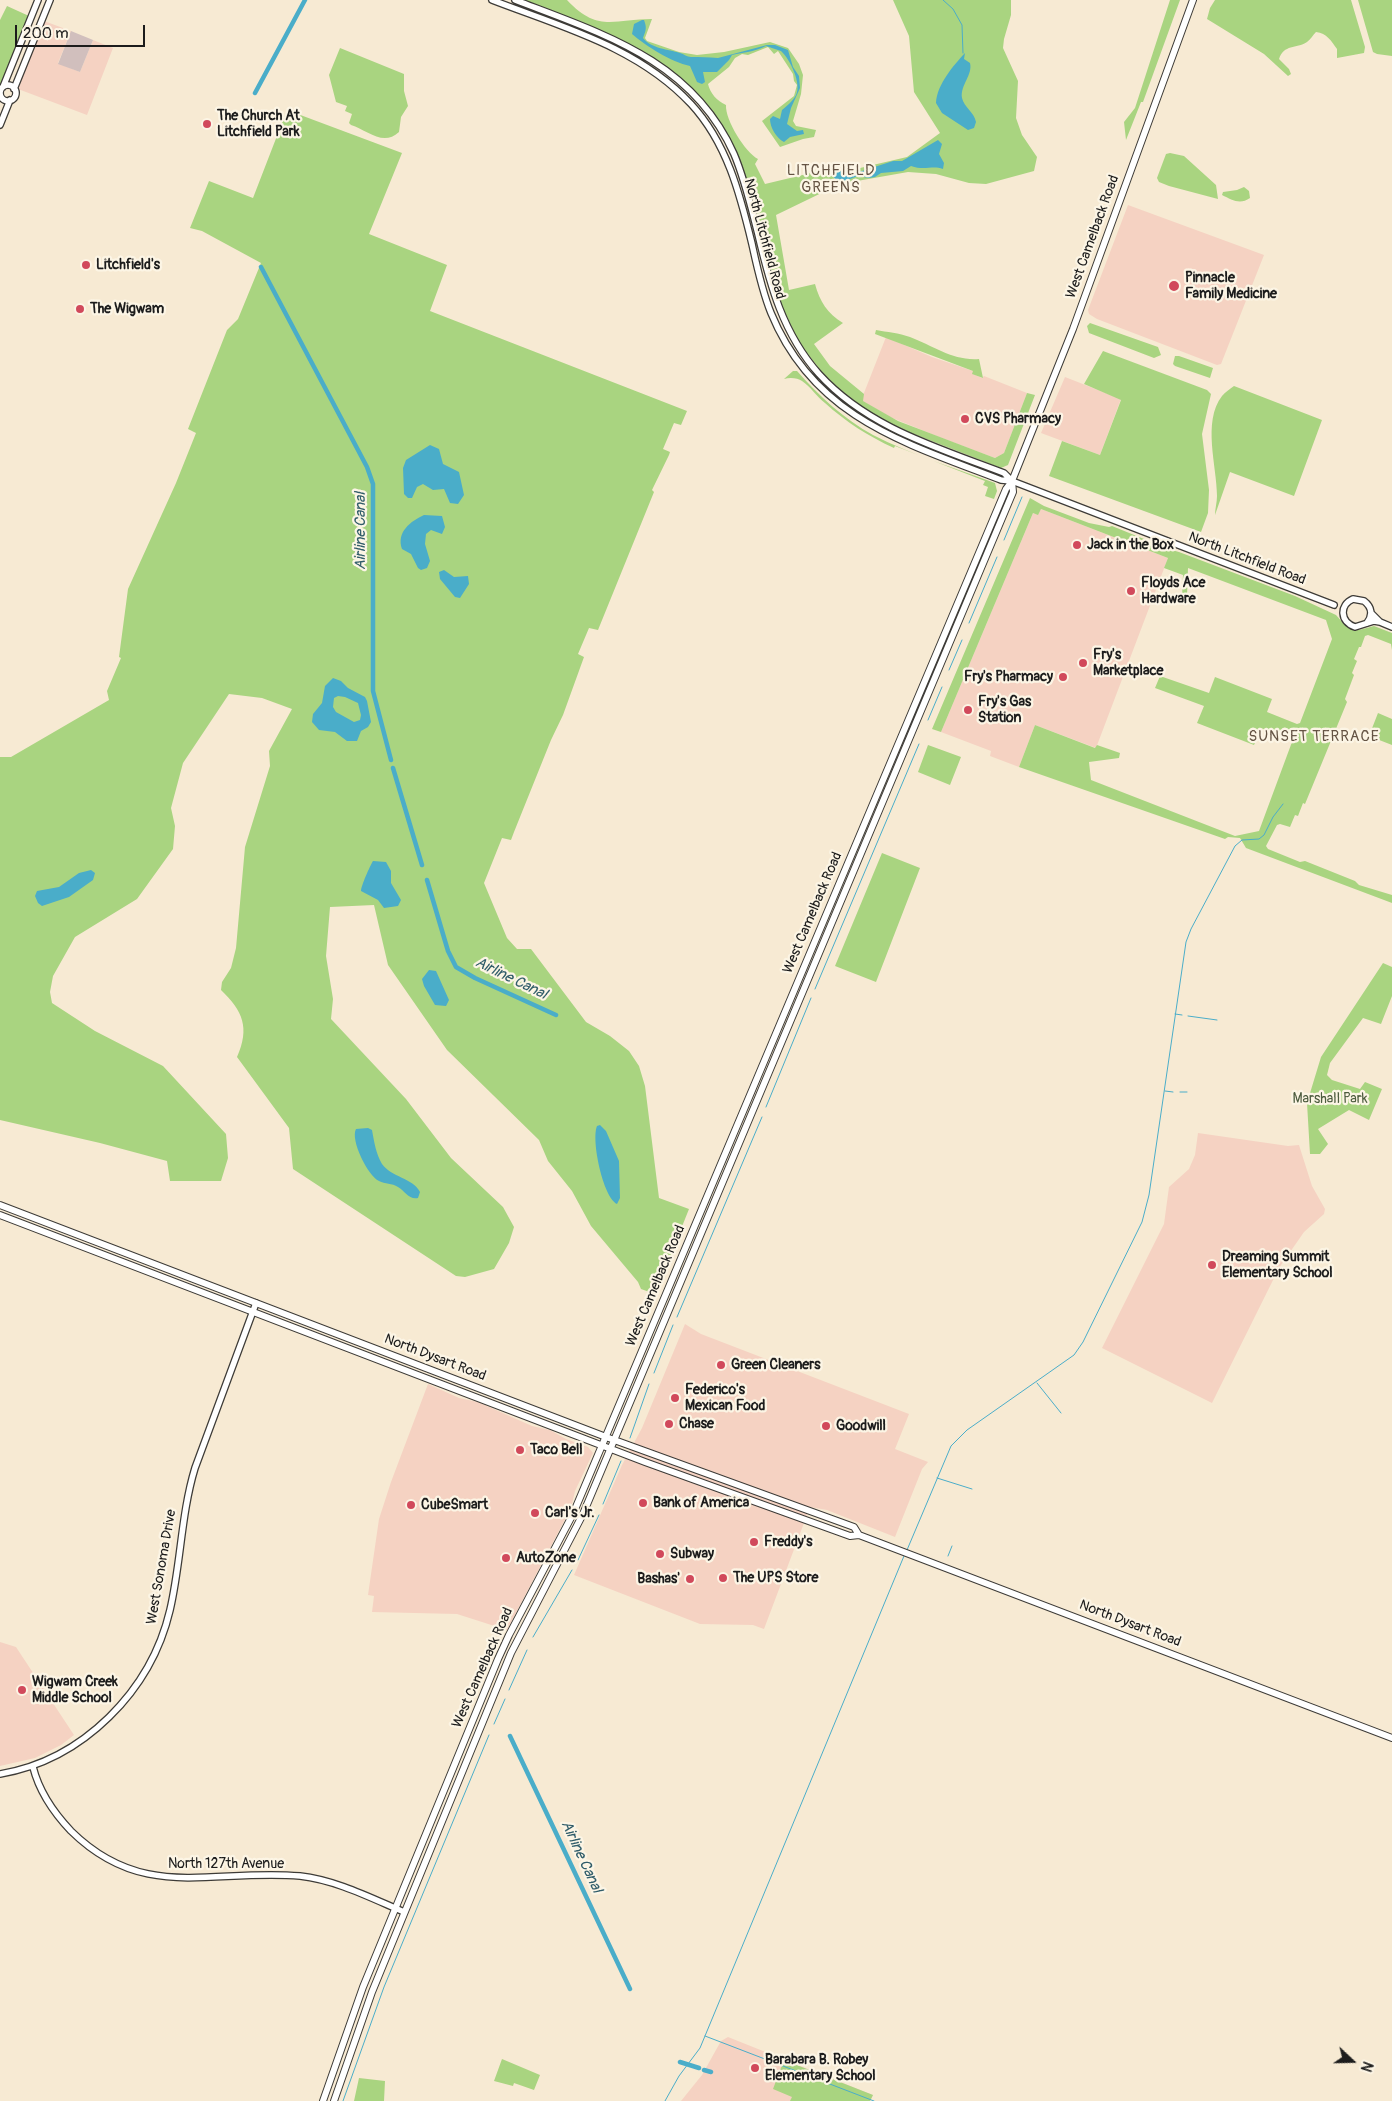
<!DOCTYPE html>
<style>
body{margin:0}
#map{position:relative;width:1392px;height:2101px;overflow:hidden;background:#f7ead3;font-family:Pangolin,sans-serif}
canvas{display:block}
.north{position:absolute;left:1327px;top:2036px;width:50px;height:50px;-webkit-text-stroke:4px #fcf5e5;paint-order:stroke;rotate:111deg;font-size:14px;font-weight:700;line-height:20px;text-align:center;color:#1c1c1c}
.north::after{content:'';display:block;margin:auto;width:18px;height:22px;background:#1c1c1c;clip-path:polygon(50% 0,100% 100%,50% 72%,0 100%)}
.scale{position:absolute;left:15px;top:25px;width:130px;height:22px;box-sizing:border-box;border:2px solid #1c1c1c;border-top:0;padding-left:6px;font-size:15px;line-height:18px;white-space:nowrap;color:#1c1c1c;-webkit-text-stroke:4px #fcf5e5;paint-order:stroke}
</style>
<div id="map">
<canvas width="1392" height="2101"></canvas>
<div class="north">N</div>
<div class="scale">200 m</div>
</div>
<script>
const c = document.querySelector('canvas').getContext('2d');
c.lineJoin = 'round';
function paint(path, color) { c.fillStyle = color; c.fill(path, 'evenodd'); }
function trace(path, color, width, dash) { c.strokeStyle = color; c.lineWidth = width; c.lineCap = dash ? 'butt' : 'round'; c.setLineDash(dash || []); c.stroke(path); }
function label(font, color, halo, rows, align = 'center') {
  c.font = font + ' Pangolin,sans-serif'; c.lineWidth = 4.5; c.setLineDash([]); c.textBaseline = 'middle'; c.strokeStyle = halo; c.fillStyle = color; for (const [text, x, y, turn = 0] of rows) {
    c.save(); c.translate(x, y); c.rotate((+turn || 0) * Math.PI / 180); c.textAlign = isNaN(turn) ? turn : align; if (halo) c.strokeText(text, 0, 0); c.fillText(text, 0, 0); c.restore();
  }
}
paint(new Path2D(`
 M 44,21 L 71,31 L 58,63 L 80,72 L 93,40 L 113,48 L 87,115 L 18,89 L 18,85 Z
 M 1128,205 L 1264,255 L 1221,364 L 1217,365 L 1097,319 L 1089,314 L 1088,310 Z
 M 886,337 L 932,357 L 973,371 L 973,374 L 982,378 L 984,376 L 1027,393 L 1004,453 L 995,458 L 939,437 L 890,417 L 862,401 L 862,398 Z
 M 1065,377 L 1121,399 L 1100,455 L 1041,433 Z
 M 1041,509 L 1168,558 L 1096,748 L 1035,725 L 1019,767 L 990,756 L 991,751 L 941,732 L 1033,513 L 1038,514 Z
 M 1198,1133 L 1288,1146 L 1299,1145 L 1312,1186 L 1325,1209 L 1324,1214 L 1304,1232 L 1279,1268 L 1212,1403 L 1102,1348 L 1164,1224 L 1169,1187 L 1189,1169 L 1195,1155 Z
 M 685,1324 L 701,1334 L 909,1414 L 895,1449 L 928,1462 L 922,1469 L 895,1537 L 827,1510 L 810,1507 L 764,1629 L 753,1625 L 700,1624 L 574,1575 L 622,1465 L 642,1428 Z
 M 428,1384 L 459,1398 L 478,1402 L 532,1426 L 550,1430 L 566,1439 L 588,1447 L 593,1453 L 575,1491 L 571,1508 L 507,1630 L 457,1614 L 372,1612 L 374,1596 L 368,1595 L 379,1519 L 391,1482 Z
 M 0,1642 L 16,1647 L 74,1735 L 61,1745 L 35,1758 L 0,1766 Z
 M 728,2037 L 873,2095 L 870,2101 L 681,2101 L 702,2075 L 721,2041 Z`), '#f5d2c2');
paint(new Path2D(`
 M 71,31 L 93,40 L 80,72 L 58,64 Z`), '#d1bfbd');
paint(new Path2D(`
 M 520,0 L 567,0 C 598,33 613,19 652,19 L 645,38 L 647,41 L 679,52 L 697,55 L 724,52 L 770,42 L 788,48 L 799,64 L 803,75 L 801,94 L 793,121 L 796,126 L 816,130 L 814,137 L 803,139 L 780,147 L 762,121 L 794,96 L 797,85 L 794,81 L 793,74 L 778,51 L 774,54 L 768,47 L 748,55 L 742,54 L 735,58 L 729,67 L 708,84 C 710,93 717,101 726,105 C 725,120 745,152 758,159 L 755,164 L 765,184 L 815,172 L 860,168 L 907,157 L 940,133 L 914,92 L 909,36 L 893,0 L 1011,0 L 1011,15 L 1004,39 L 1003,48 L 1018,81 L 1016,118 L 1022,135 L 1037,157 L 1034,171 L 986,184 L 969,183 L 936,174 L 908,172 L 840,184 L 776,215 L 789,290 L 815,284 C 820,302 827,313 843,323 L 814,344 L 830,366 L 864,394 L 863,401 L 898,421 L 995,458 L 1004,453 L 1027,393 L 1035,395 L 1008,465 L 1001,468 L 893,426 L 873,415 L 844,395 L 828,380 L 800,344 L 776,294 L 761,225 L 747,184 L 726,135 L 683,81 L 667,67 L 635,47 Z
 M 1170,0 L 1180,0 L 1143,102 L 1141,102 L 1126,140 L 1124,122 L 1135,108 Z
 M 1215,0 L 1351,0 L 1365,47 L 1364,53 L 1337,58 L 1337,49 C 1331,41 1327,33 1316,32 C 1313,35 1310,40 1307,42 C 1296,49 1284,44 1279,59 L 1289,69 L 1291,74 L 1288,76 L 1264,54 L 1207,19 L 1210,8 Z
 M 1358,0 L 1392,0 L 1392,56 L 1377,54 L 1373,52 Z
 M 7,6 L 29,16 L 0,94 L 0,20 Z
 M 340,48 L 404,74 L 404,91 L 408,106 L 401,117 L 399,132 C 383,147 367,130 351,125 L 349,123 L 352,114 L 345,111 L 347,106 L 336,102 L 329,75 Z
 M 287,110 L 402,153 L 369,234 L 447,265 L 430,311 L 687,411 L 681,425 L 674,423 L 663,449 L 670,452 L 669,455 L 652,490 L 654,492 L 598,630 L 589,628 L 578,654 L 584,657 L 563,715 L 551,740 L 514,832 L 511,840 L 502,838 L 484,883 L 507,938 L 517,949 L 531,949 L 586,1022 L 610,1036 L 629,1051 L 639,1066 L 645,1086 L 659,1198 L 689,1209 L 655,1294 L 641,1289 L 638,1282 L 591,1226 L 572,1191 L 548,1161 L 539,1140 L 447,1050 L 388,965 L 374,905 L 330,907 L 326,956 L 333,999 L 331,1019 L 406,1099 L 451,1158 L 503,1207 L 514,1227 L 509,1243 L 494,1269 L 465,1277 L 456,1276 L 293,1169 L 289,1128 L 237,1057 C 250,1028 243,1011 221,990 L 222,982 L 231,968 L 236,948 L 245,847 L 270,766 L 269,751 L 292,709 L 262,698 L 229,694 L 183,763 L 171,808 L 175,826 L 173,849 L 137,899 L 75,937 L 53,976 L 50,992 L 52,1003 L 95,1031 L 163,1066 L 226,1134 L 228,1158 L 221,1181 L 170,1181 L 167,1161 L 100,1143 L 0,1120 L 0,757 L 11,757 L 109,700 L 107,691 L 121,658 L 119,657 L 128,589 L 176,483 L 196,433 L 188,429 L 227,330 L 238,319 L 261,263 L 202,231 L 190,228 L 209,181 L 253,198 Z
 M 1170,153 L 1184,156 L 1216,185 L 1218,199 L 1169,186 L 1159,182 L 1157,178 L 1166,154 Z
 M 1244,187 L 1249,191 L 1250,198 C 1240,205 1232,200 1222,195 L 1223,192 L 1237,190 Z
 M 1090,323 L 1158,347 L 1161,355 L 1154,358 L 1089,333 L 1087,326 Z
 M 876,330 C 887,332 899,333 910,337 C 934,346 953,361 979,359 L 983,378 L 972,374 L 973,371 L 875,334 Z
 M 1103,351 L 1207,390 L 1211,394 L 1202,434 L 1209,490 L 1208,513 L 1201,532 L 1049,476 L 1062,441 L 1100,455 L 1121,400 L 1084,384 Z
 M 1175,356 L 1179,356 L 1213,368 L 1210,378 L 1175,366 L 1173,364 Z
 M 793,371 L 797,371 C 819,396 844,419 873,435 C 912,455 955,468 995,483 L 997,491 L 994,499 L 985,496 L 988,487 L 983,485 L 985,481 L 895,446 L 894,448 C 868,436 846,422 825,403 C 817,397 810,386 802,381 C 798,378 790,377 784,379 Z
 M 1234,386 L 1322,420 L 1294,496 L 1230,472 L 1215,515 C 1215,509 1217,502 1217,496 C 1217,466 1202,422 1222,396 C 1225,392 1230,389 1234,386 Z
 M 1030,498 L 1044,506 L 1089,523 L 1109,527 L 1112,526 L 1149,541 L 1154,545 L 1179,552 L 1295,596 L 1336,615 L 1344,624 L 1359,630 L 1374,626 L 1392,633 L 1392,650 L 1391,644 L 1368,635 L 1365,636 L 1361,647 L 1359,647 L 1354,659 L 1357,661 L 1352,673 L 1354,675 L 1345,699 L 1347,702 L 1305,804 L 1303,803 L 1298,816 L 1295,815 L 1290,827 L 1280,824 L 1277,825 L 1266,846 L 1268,849 L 1300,862 L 1305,861 L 1355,881 L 1359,885 L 1392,895 L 1392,903 L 1246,848 L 1240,838 L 1228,837 L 1225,839 L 1019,767 L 1035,725 L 1095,748 L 1097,745 L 1120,753 L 1119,758 L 1089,762 L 1091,780 L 1235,836 L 1259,831 L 1292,742 L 1291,740 L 1261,728 L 1254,745 L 1197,723 L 1204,706 L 1155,688 L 1160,676 L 1209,693 L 1215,677 L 1272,699 L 1267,712 L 1297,724 L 1300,723 L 1332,639 L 1326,620 L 1188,568 L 1187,596 L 1182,597 L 1183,575 L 1164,568 L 1168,558 L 1041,509 L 1038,515 L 1033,513 L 941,732 L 932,729 Z
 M 1378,713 L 1392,719 L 1392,745 L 1369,736 Z
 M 928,745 L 961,757 L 950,785 L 918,772 Z
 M 882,853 L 920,868 L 876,982 L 835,966 Z
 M 1383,963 L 1392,967 L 1392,996 L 1381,1024 L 1363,1018 L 1330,1063 L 1327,1075 L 1332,1080 L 1360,1089 L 1365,1082 L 1382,1089 L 1369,1120 L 1349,1110 L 1318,1129 L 1328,1144 L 1320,1154 L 1310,1154 L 1307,1103 L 1321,1057 Z
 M 502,2059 L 540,2075 L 534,2090 L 514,2083 L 513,2086 L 494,2081 Z
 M 784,2060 L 873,2095 L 870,2101 L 790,2101 L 792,2097 L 773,2089 Z
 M 359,2078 L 385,2081 L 384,2101 L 354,2101 Z`), '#a9d480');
paint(new Path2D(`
 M 642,20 L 644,20 C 647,28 646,30 643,38 C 652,49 668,49 680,53 C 684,54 687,57 691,57 C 700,57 708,57 718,58 L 767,45 L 775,45 L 788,50 L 793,67 L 799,76 L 800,88 L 791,108 L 787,124 L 797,131 L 803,130 L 804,134 L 790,137 L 784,142 C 776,138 770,127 770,119 L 773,116 L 780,119 L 782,110 C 787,106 793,101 796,95 C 802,84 790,59 781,51 L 766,46 C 754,52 744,52 732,55 L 729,60 L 717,72 L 703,72 L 705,82 L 702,84 L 697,82 L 690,66 C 671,62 646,46 632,34 L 634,24 Z
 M 965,53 L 964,59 L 970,63 C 973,75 960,85 962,98 C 964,107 974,112 976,122 L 974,128 L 968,130 L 942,113 L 936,103 C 937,84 954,65 965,53 Z
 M 938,140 L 942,144 L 939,154 L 944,163 L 943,169 C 932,165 925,171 911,166 L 903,171 L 881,173 L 875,177 L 869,178 L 858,176 L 842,182 L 836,180 L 833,176 L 834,174 L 840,171 L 859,172 L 893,161 L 902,161 Z
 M 430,445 L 439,449 L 443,464 L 459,472 L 464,495 L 458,504 L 450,503 L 444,489 L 433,490 L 423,484 L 417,487 L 412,498 L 408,498 L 404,494 L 403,468 L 406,460 Z
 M 424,515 L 442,516 L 445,527 L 442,534 L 431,530 L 426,534 L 425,544 L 430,561 L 427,568 L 421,570 L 418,568 L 411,554 L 402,549 C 396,532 411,521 424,515 Z
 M 444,570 L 454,577 L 468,576 L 469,584 L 460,598 L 455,597 L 440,579 L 439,572 Z
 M 333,678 L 341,681 L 348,688 L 365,697 L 367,701 L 371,722 L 368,727 L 361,731 L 357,741 L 347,741 L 335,732 L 319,730 L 312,722 L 313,714 L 322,703 L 325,686 ZM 338,696 L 345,697 L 358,703 L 361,715 L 360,720 L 354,722 L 336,712 L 333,707 L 334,698 Z
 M 373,861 L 386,862 L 391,871 L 391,883 L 401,900 L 398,906 L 384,908 L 378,900 L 361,891 C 361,886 370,866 373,861 Z
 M 91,870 L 95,873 L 93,880 L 69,897 L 42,906 L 38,903 L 35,896 L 37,891 L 59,887 L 79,873 Z
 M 429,970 L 436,971 L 449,1000 L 446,1006 L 435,1005 L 424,986 L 422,979 Z
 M 600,1125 L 606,1131 L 619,1161 L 620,1198 L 617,1204 C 603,1197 591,1140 597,1126 Z
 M 368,1128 L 372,1130 C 374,1141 376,1154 382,1164 C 391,1177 413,1178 420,1192 L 418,1198 C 409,1200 405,1191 398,1187 C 392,1183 385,1184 379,1181 C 368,1176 350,1140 356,1129 Z`), '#4aadc9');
trace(new Path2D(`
 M 943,0 L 953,9 L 962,25 L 963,53
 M 1004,540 L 1022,497
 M 969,623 L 997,557
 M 949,670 L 962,640
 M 928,720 L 942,687
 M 815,989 L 919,744
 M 1175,1014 L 1182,1015
 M 1188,1016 L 1217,1020
 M 1165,1091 L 1173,1092
 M 1180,1092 L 1187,1092
 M 766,1107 L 811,998
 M 677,1317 L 762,1117
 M 654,1373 L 673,1325
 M 1037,1383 L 1061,1413
 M 630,1438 L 649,1384
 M 937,1478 L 972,1489
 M 603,1504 L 621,1461
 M 907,1550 L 951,1446 L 967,1430 L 1074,1355 L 1083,1342 L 1142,1222 L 1149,1195 L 1186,942 L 1191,929 L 1235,846 L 1242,840 L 1259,839 L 1264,835 L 1273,817 L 1283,804
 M 948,1556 L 952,1546
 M 578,1560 L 599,1515
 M 533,1637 L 572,1570
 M 509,1690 L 527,1650
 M 494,1724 L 505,1699
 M 705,2036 L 874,2101
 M 343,2101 L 384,1987 L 489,1735
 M 665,2101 L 679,2076 L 700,2048 L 904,1556`), '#4aadc9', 1);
trace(new Path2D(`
 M 255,93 L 305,0
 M 261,267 L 367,467 L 373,484 L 373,691 L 391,760
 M 393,768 L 422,865
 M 427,880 L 448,951 L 456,967 L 475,978 L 556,1015
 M 510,1736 L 630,1989
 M 680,2062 L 699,2068
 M 704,2070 L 711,2072`), '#4aadc9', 4.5);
const secondary = new Path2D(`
 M 492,0 C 562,27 638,47 691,104 C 727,143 740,194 752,244 C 757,267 762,291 771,313 C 814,418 905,443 1001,480 L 1012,481 L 1334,605
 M 515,0 C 603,34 692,60 734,154 C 745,180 751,207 758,234 C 770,285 783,334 819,374 C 868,428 939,448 1004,473 L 1012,481
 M0 93a8 8 0 1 1 16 0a8 8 0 1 1-16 0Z
 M 3,87 L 38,0
 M 14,89 L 50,0
 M 0,125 L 10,100
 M 1380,622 L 1392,627
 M 1367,623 C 1373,615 1372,607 1364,601 L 1353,599 C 1339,605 1340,622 1355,627 L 1374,621 L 1380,622 L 1371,613
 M 33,1767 C 39,1791 54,1813 71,1831 C 144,1903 213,1868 300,1876 C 336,1880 371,1898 404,1912
 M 0,1774 C 83,1760 151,1691 170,1610 C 181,1563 181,1514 195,1468 L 256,1303`);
const primary = new Path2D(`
 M 0,1205 L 606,1437 L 854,1527 L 859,1535
 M 0,1215 L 645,1462 L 850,1536 L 859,1535 L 1392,1738
 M 323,2101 L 363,1987 L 498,1659 L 509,1635 L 573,1514 L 1006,489 L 1012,481 L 1073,329 L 1193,0
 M 334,2101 L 372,1992 L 511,1653 L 583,1514 L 1013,492 L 1012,481`);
trace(secondary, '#3d3b37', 8);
trace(primary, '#3d3b37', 8);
trace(secondary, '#fff', 5.5);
trace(primary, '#fff', 6);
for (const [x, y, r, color] of [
 [207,124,5,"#d1495b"],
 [86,265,5,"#d1495b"],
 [1174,286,6,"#d1495b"],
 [80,309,5,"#d1495b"],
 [965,419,5,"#d1495b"],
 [1077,545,5,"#d1495b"],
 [1131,591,5,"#d1495b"],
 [1083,663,5,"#d1495b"],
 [1063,677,5,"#d1495b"],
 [968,710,5,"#d1495b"],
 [1212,1265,5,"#d1495b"],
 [721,1365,5,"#d1495b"],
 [675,1398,5,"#d1495b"],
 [669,1424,5,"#d1495b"],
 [826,1426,5,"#d1495b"],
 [520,1450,5,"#d1495b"],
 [643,1503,5,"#d1495b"],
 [411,1505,5,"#d1495b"],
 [535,1513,5,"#d1495b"],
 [754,1542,5,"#d1495b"],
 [660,1554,5,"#d1495b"],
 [506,1558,5,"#d1495b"],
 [723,1578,5,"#d1495b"],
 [690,1579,5,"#d1495b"],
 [22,1690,5,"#d1495b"],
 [755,2068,5,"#d1495b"]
]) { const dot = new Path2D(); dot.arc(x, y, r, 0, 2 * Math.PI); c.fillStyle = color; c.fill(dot); trace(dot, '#fcf5e5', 2); }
label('bold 14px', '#1c1c1c', '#fcf5e5', [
 ["The Church At",217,116],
 ["Litchfield Park",217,132],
 ["Litchfield's",96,265],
 ["Pinnacle",1185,278],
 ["Family Medicine",1185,294],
 ["The Wigwam",90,309],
 ["CVS Pharmacy",975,419],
 ["Jack in the Box",1087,545],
 ["Floyds Ace",1141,583],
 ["Hardware",1141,599],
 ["Fry's",1093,655],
 ["Marketplace",1093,671],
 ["Fry's Pharmacy",1053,677,"right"],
 ["Fry's Gas",978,702],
 ["Station",978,718],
 ["Dreaming Summit",1222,1257],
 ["Elementary School",1222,1273],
 ["Green Cleaners",731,1365],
 ["Federico's",685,1390],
 ["Mexican Food",685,1406],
 ["Chase",679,1424],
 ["Goodwill",836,1426],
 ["Taco Bell",530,1450],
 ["Bank of America",653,1503],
 ["CubeSmart",421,1505],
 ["Carl's Jr.",545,1513],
 ["Freddy's",764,1542],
 ["Subway",670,1554],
 ["AutoZone",516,1558],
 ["The UPS Store",733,1578],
 ["Bashas'",680,1579,"right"],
 ["Wigwam Creek",32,1682],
 ["Middle School",32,1698],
 ["Barabara B. Robey",765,2060],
 ["Elementary School",765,2076]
], 'left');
label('14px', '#1c1c1c', '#fcf5e5', [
 ["West Camelback Road",1093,237,-70],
 ["North Litchfield Road",764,239,75],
 ["North Litchfield Road",1247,559,21],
 ["West Camelback Road",813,913,-67],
 ["West Camelback Road",656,1286,-67],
 ["North Dysart Road",435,1358,21],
 ["West Sonoma Drive",162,1567,-80],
 ["North Dysart Road",1130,1624,21],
 ["West Camelback Road",483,1668,-66],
 ["North 127th Avenue",226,1864]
]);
label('14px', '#4d5c3f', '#fcf5e5', [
 ["Marshall Park",1330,1099]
]);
c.letterSpacing = '1px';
label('15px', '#645343', '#fcf5e5', [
 ["LITCHFIELD",831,171],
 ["GREENS",831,188],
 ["SUNSET TERRACE",1314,737]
]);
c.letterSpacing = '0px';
label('italic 15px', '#315d6a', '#fcf5e5', [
 ["Airline Canal",361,531,-90],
 ["Airline Canal",511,979,26],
 ["Airline Canal",581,1857,65]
]);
</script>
